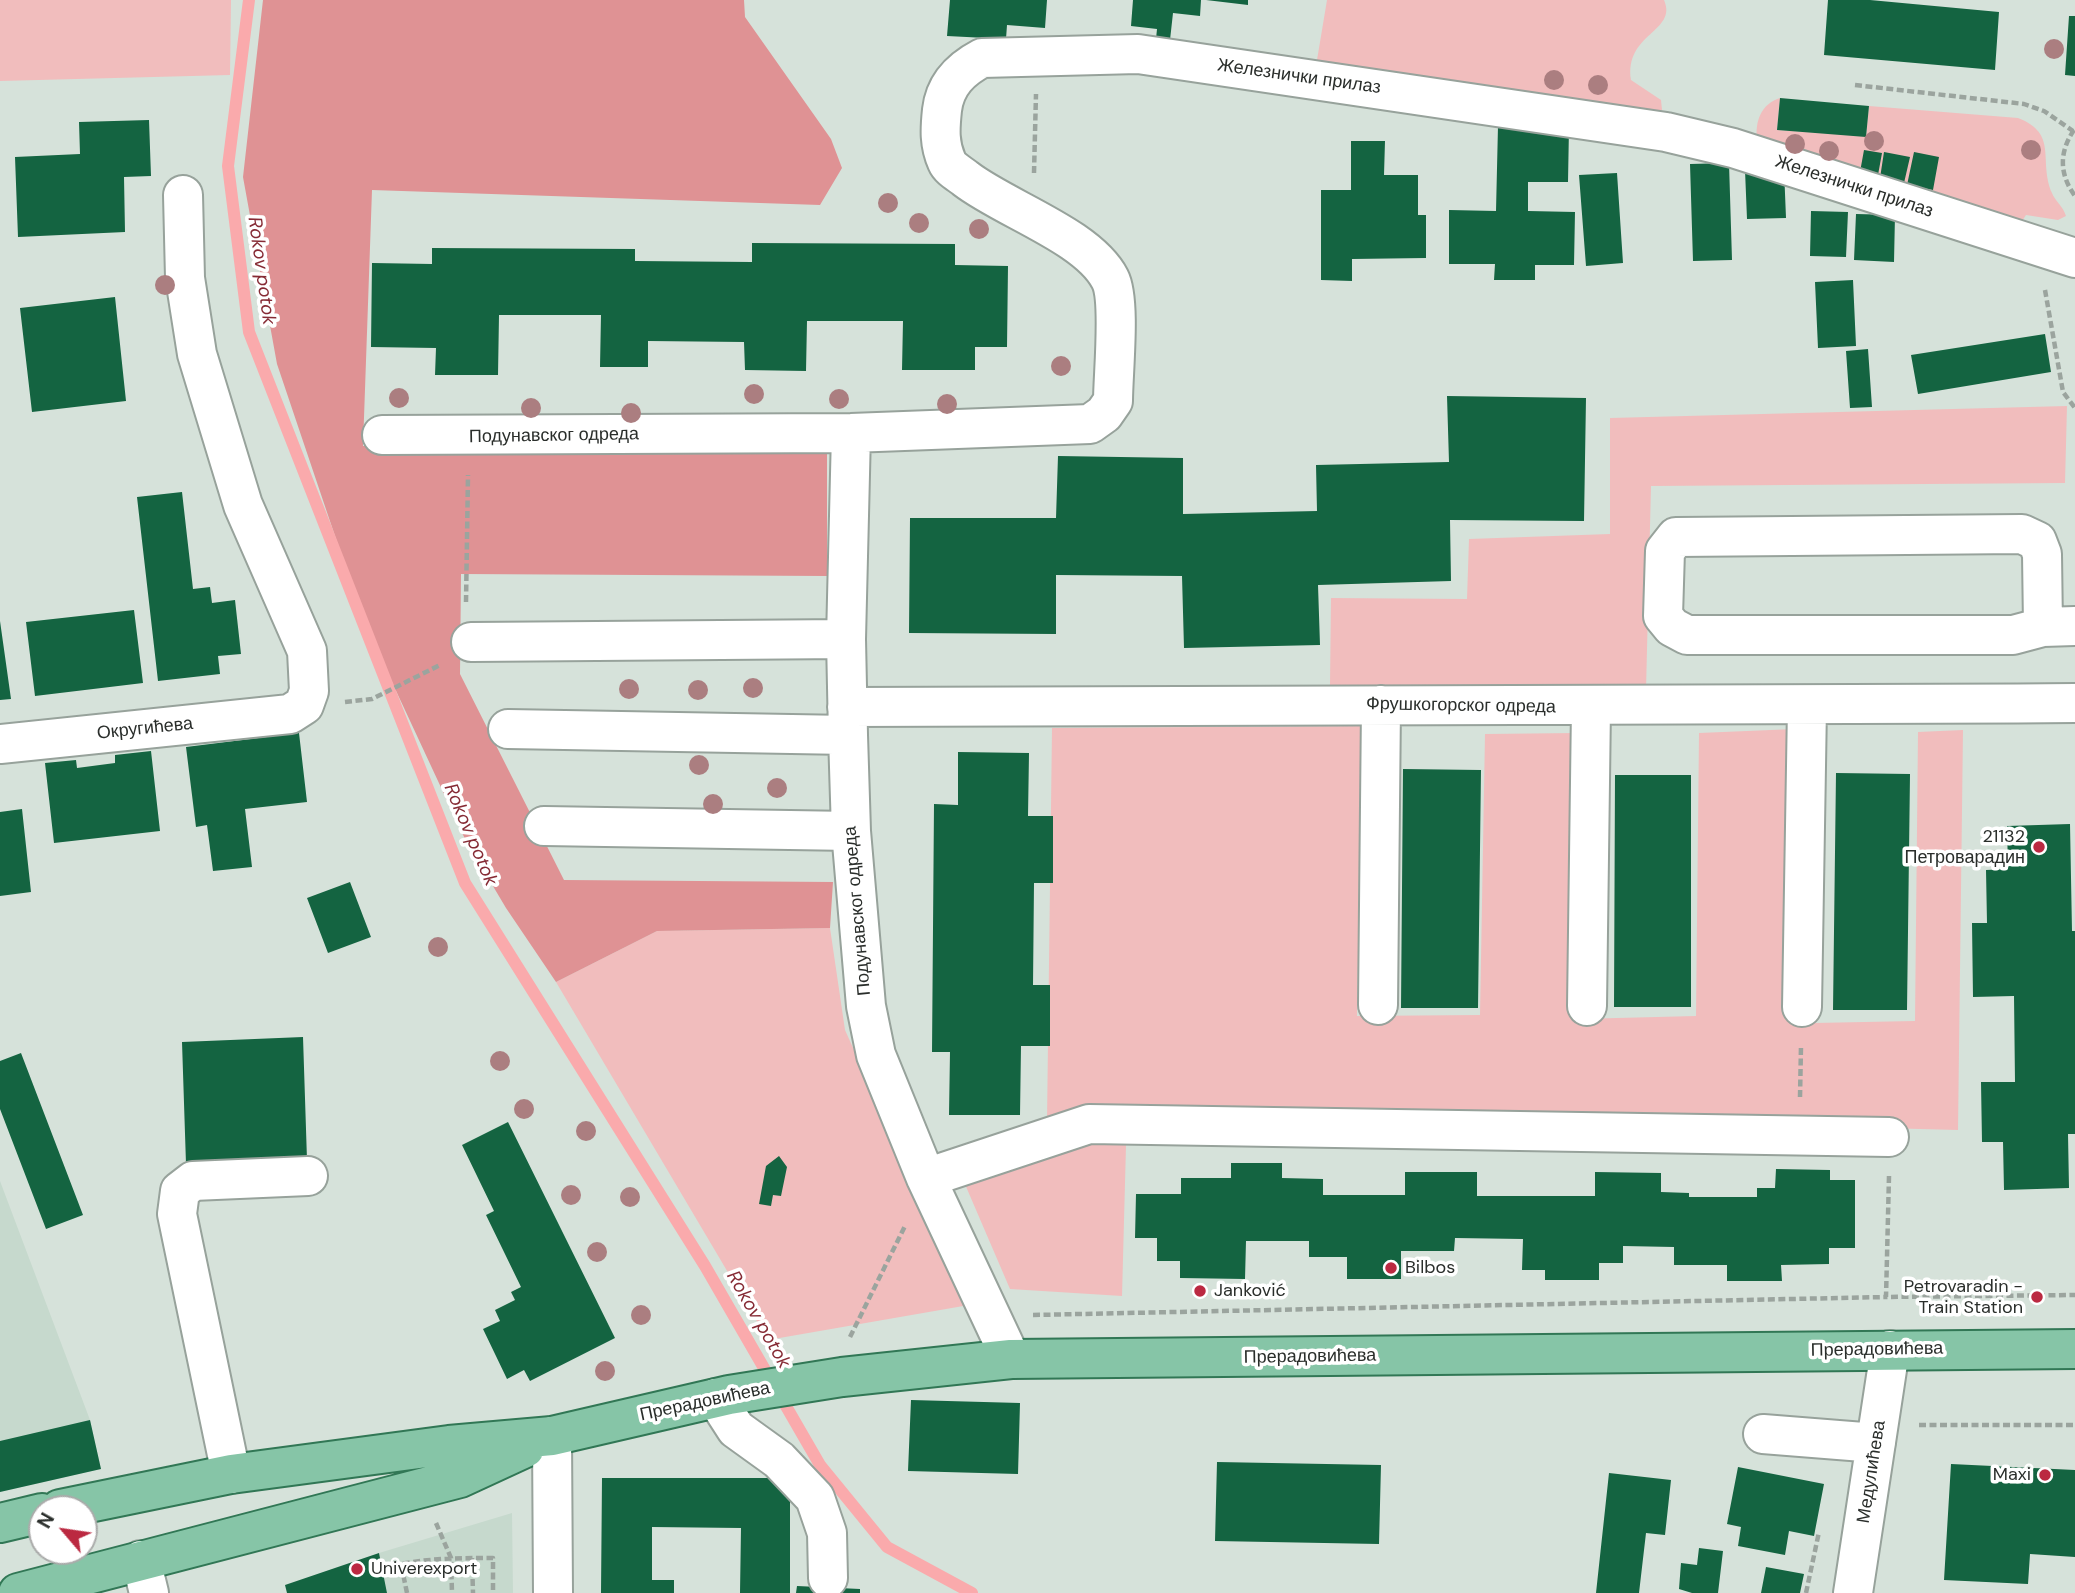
<!DOCTYPE html>
<meta charset="utf-8">
<style>
body{margin:0}
#map{position:relative;width:2075px;height:1593px;overflow:hidden;background:#d6e2da;font-family:"DM Sans",sans-serif}
canvas{display:block}
.north{position:absolute;left:28px;top:1495px;width:70px;height:70px;box-sizing:border-box;background:#fff;border:2px solid #aaabaa;border-radius:50%;rotate:299deg;font-size:19px;font-weight:700;line-height:28px;text-align:center;color:#2a2e2b}
.north::after{content:'';display:block;margin:auto;width:24px;height:32px;background:#bb2941;clip-path:polygon(50% 0,100% 100%,50% 72%,0 100%)}
</style>
<div id="map">
<canvas width="2075" height="1593"></canvas>
<div class="north">N</div>
</div>
<script>
const c = document.querySelector('canvas').getContext('2d');
c.lineJoin = 'round';
function paint(path, color) { c.fillStyle = color; c.fill(path, 'evenodd'); }
function trace(path, color, width, dash) { c.strokeStyle = color; c.lineWidth = width; c.lineCap = dash ? 'butt' : 'round'; c.setLineDash(dash || []); c.stroke(path); }
function label(font, color, halo, rows, align = 'center') {
  c.font = font + ' "DM Sans",sans-serif'; c.lineWidth = 7; c.setLineDash([]); c.textBaseline = 'middle'; c.strokeStyle = halo; c.fillStyle = color; for (const [text, x, y, turn = 0] of rows) {
    c.save(); c.translate(x, y); c.rotate((+turn || 0) * Math.PI / 180); c.textAlign = isNaN(turn) ? turn : align; if (halo) c.strokeText(text, 0, 0); c.fillText(text, 0, 0); c.restore();
  }
}
paint(new Path2D(`
 M 0,1181 L 90,1420 L 101,1469 L 0,1492 Z
 M 512,1513 L 513,1593 L 387,1593 L 379,1553 Z`), '#c6d9cd');
paint(new Path2D(`
 M 0,0 L 231,0 L 230,75 L 0,81 Z
 M 1327,0 L 1664,0 C 1678,32 1624,33 1631,80 L 1661,100 L 1662,110 L 1655,116 L 1317,60 Z
 M 1780,98 L 1777,130 L 1866,136 L 1869,106 L 2018,118 C 2059,134 2038,160 2052,193 C 2055,201 2063,206 2066,216 L 2058,220 L 2026,215 L 2018,227 L 1757,140 C 1755,121 1761,104 1780,98 Z
 M 2067,406 L 2065,483 L 1651,486 L 1646,690 L 1330,685 L 1331,598 L 1467,599 L 1469,539 L 1610,534 L 1610,418 Z
 M 1362,726 L 1357,1016 L 1480,1015 L 1485,734 L 1576,733 L 1577,1019 L 1696,1016 L 1699,733 L 1819,728 L 1814,1023 L 1915,1021 L 1918,732 L 1963,730 L 1958,1130 L 1127,1108 L 1122,1296 L 1010,1289 L 952,1154 L 1047,1121 L 1052,728 Z
 M 830,928 L 845,1030 L 969,1305 L 768,1340 L 556,982 L 657,931 Z`), '#f1bdbd');
paint(new Path2D(`
 M 263,0 L 744,0 L 745,17 L 831,139 L 842,168 L 820,205 L 372,190 L 363,446 L 827,441 L 827,576 L 461,574 L 460,674 L 564,880 L 833,882 L 830,928 L 657,931 L 556,982 L 506,908 L 465,839 L 364,622 L 277,364 L 243,177 Z`), '#df9294');
trace(new Path2D(`
 M 249,0 L 228,166 L 249,332 L 465,883 L 705,1266 L 820,1465 L 887,1547 L 972,1593`), '#faaaac', 12);
paint(new Path2D(`
 M 950,0 L 1047,0 L 1045,28 L 1007,25 L 1006,39 L 947,36 Z
 M 1133,0 L 1201,0 L 1200,16 L 1173,13 L 1170,40 L 1156,39 L 1157,29 L 1131,26 Z
 M 1206,0 L 1248,0 L 1248,5 Z
 M 1828,0 L 1870,0 L 1999,12 L 1995,70 L 1824,55 Z
 M 2069,16 L 2075,16 L 2075,76 L 2065,75 Z
 M 1780,98 L 1869,106 L 1866,137 L 1777,130 Z
 M 149,120 L 151,176 L 124,177 L 125,232 L 18,237 L 15,157 L 80,154 L 79,122 Z
 M 1498,126 L 1569,127 L 1568,182 L 1528,182 L 1528,211 L 1575,212 L 1574,265 L 1535,265 L 1535,280 L 1494,280 L 1495,264 L 1449,264 L 1449,210 L 1496,211 Z
 M 1351,141 L 1385,141 L 1384,175 L 1418,175 L 1418,215 L 1426,215 L 1426,258 L 1352,259 L 1352,281 L 1321,280 L 1321,190 L 1351,190 Z
 M 1864,150 L 1882,153 L 1878,175 L 1860,172 Z
 M 1884,152 L 1910,157 L 1904,183 L 1880,178 Z
 M 1914,152 L 1939,157 L 1933,190 L 1907,185 Z
 M 1729,163 L 1732,260 L 1693,261 L 1690,164 Z
 M 1784,169 L 1786,218 L 1747,219 L 1745,170 Z
 M 1617,173 L 1623,263 L 1586,266 L 1579,175 Z
 M 1811,211 L 1848,212 L 1846,257 L 1810,256 Z
 M 1856,214 L 1895,215 L 1894,262 L 1854,260 Z
 M 752,243 L 955,244 L 955,265 L 1008,266 L 1007,347 L 975,347 L 975,370 L 902,370 L 903,321 L 807,321 L 806,371 L 745,370 L 744,342 L 648,341 L 648,367 L 600,367 L 601,315 L 499,315 L 498,375 L 435,375 L 436,348 L 371,347 L 372,263 L 432,264 L 432,248 L 635,249 L 635,261 L 752,262 Z
 M 1853,280 L 1856,346 L 1818,348 L 1815,282 Z
 M 115,297 L 126,401 L 32,412 L 20,308 Z
 M 2045,334 L 2051,372 L 1918,394 L 1911,355 Z
 M 1868,349 L 1872,407 L 1850,408 L 1846,351 Z
 M 1447,396 L 1586,398 L 1584,521 L 1450,520 L 1451,581 L 1318,585 L 1320,645 L 1184,648 L 1182,576 L 1056,575 L 1056,634 L 909,633 L 910,518 L 1056,518 L 1058,456 L 1183,458 L 1183,514 L 1317,511 L 1316,465 L 1449,462 Z
 M 182,492 L 193,589 L 210,587 L 212,603 L 235,600 L 241,654 L 218,656 L 220,674 L 158,681 L 137,497 Z
 M 134,610 L 143,683 L 35,696 L 26,622 Z
 M 0,621 L 11,699 L 0,700 Z
 M 299,733 L 307,802 L 245,809 L 252,867 L 213,871 L 207,825 L 196,827 L 186,747 Z
 M 151,751 L 160,831 L 54,843 L 45,763 L 76,760 L 77,768 L 115,763 L 115,755 Z
 M 958,752 L 1029,753 L 1028,816 L 1053,816 L 1053,883 L 1034,883 L 1033,985 L 1050,985 L 1050,1046 L 1021,1046 L 1020,1115 L 949,1115 L 950,1052 L 932,1052 L 934,804 L 958,805 Z
 M 1403,769 L 1481,770 L 1478,1008 L 1401,1008 Z
 M 1836,773 L 1910,774 L 1907,1010 L 1833,1010 Z
 M 1615,775 L 1691,775 L 1691,1007 L 1614,1007 Z
 M 22,809 L 31,892 L 0,896 L 0,812 Z
 M 2070,824 L 2072,931 L 2075,931 L 2075,1134 L 2068,1134 L 2069,1188 L 2004,1190 L 2003,1142 L 1982,1142 L 1981,1082 L 2015,1082 L 2014,996 L 1973,997 L 1972,923 L 1987,923 L 1986,870 L 2008,869 L 2007,826 Z
 M 350,882 L 371,937 L 328,953 L 307,898 Z
 M 303,1037 L 307,1160 L 186,1164 L 182,1042 Z
 M 21,1053 L 83,1215 L 46,1229 L 0,1109 L 0,1061 Z
 M 508,1122 L 615,1338 L 530,1381 L 524,1370 L 507,1379 L 483,1329 L 500,1321 L 495,1310 L 515,1300 L 511,1292 L 521,1287 L 486,1215 L 494,1211 L 462,1145 Z
 M 779,1156 L 787,1167 L 781,1196 L 773,1195 L 771,1206 L 759,1204 L 766,1166 Z
 M 1231,1163 L 1282,1163 L 1282,1178 L 1323,1179 L 1323,1195 L 1405,1195 L 1405,1172 L 1477,1172 L 1477,1196 L 1595,1196 L 1595,1172 L 1661,1173 L 1661,1192 L 1689,1193 L 1689,1197 L 1757,1197 L 1757,1188 L 1775,1188 L 1776,1169 L 1830,1170 L 1830,1180 L 1855,1180 L 1855,1248 L 1829,1248 L 1829,1264 L 1781,1265 L 1782,1281 L 1727,1281 L 1727,1265 L 1674,1265 L 1674,1247 L 1623,1246 L 1623,1263 L 1599,1263 L 1599,1280 L 1545,1280 L 1545,1270 L 1522,1270 L 1523,1239 L 1455,1238 L 1454,1251 L 1401,1251 L 1401,1279 L 1347,1279 L 1347,1257 L 1309,1257 L 1309,1241 L 1246,1241 L 1245,1279 L 1180,1278 L 1180,1261 L 1157,1261 L 1157,1238 L 1135,1238 L 1136,1194 L 1181,1194 L 1181,1178 L 1231,1178 Z
 M 911,1400 L 1020,1403 L 1018,1474 L 908,1471 Z
 M 90,1420 L 101,1469 L 0,1492 L 0,1441 Z
 M 1217,1462 L 1381,1465 L 1379,1544 L 1215,1541 Z
 M 1951,1464 L 2075,1470 L 2075,1557 L 2030,1554 L 2028,1584 L 1944,1580 Z
 M 1738,1467 L 1824,1484 L 1814,1536 L 1789,1531 L 1785,1555 L 1738,1546 L 1741,1527 L 1727,1524 Z
 M 1609,1473 L 1671,1480 L 1665,1535 L 1646,1533 L 1639,1593 L 1596,1593 Z
 M 602,1478 L 790,1478 L 790,1593 L 740,1593 L 741,1528 L 652,1527 L 652,1580 L 674,1580 L 674,1593 L 601,1593 Z
 M 1699,1548 L 1723,1551 L 1718,1593 L 1692,1593 L 1679,1589 L 1681,1563 L 1697,1565 Z
 M 379,1553 L 387,1593 L 287,1593 L 285,1585 Z
 M 1766,1567 L 1804,1574 L 1800,1593 L 1761,1593 Z
 M 797,1586 L 860,1589 L 860,1593 L 796,1593 Z`), '#146441');
const minor = new Path2D(`
 M 851,433 L 846,639 L 848,735 L 851,831 L 866,1006 L 876,1055 L 926,1178 L 1011,1359
 M 382,435 L 851,433 L 1090,424 L 1104,414 L 1113,401 C 1113,374 1121,300 1110,279 C 1088,236 1005,209 966,179 C 960,174 950,169 947,162 C 939,144 940,129 942,110 C 945,84 961,69 982,58 L 1138,54 L 1666,132 L 1733,148 L 2075,258
 M 2022,534 L 2037,541 L 2042,554 L 2043,627 L 2013,635 L 1687,635 L 1672,627 L 1663,616 L 1665,551 L 1676,537 Z
 M 2043,627 L 2075,626
 M 471,642 L 846,639
 M 847,707 C 1257,705 1666,707 2075,703
 M 508,729 L 848,735
 M 0,744 L 290,714 L 304,705 L 309,691 L 307,651 L 243,505 L 197,354 L 185,278 L 183,195
 M 544,826 L 851,831
 M 1378,1005 L 1381,705
 M 1587,1006 L 1591,707
 M 1802,1007 L 1807,706
 M 926,1178 L 1089,1124 L 1889,1137
 M 716,1398 L 736,1429 L 779,1460 L 815,1498 L 827,1533 L 828,1578
 M 1763,1434 L 1876,1443
 M 552,1436 L 553,1593
 M 231,1474 L 177,1214 L 180,1191 L 193,1181 L 308,1176
 M 141,1560 L 149,1593
 M 1853,1593 L 1890,1350`);
const major = new Path2D(`
 M 60,1509 L 231,1474 L 449,1445 L 552,1436 L 729,1395 L 842,1377 L 1011,1359 L 2075,1349
 M 0,1523 L 42,1513
 M 18,1593 L 460,1478 L 525,1448`);
trace(minor, '#97a29b', 42);
trace(major, '#317755', 42);
trace(new Path2D(`
 M 1855,85 L 2024,104 L 2044,111 L 2073,131
 M 2074,130 C 2059,152 2059,174 2075,196
 M 1034,173 L 1036,94
 M 2045,290 L 2063,392 L 2075,408
 M 466,602 L 468,475
 M 345,702 L 372,699 L 440,665
 M 1800,1097 L 1801,1046
 M 1889,1176 L 1886,1297 L 2075,1295
 M 1033,1315 L 1886,1297
 M 850,1337 L 905,1226
 M 1919,1425 L 2075,1425
 M 436,1523 L 451,1558 L 452,1593
 M 472,1558 L 473,1593
 M 407,1593 L 401,1564 C 432,1558 462,1558 493,1558 L 493,1593
 M 1806,1593 L 1819,1532`), '#9ba49e', 4.5, [7, 3.5]);
trace(minor, '#fff', 38);
trace(major, '#86c5a7', 38);
c.fillStyle = '#ab7e80';
for (const [x, y] of [
 [2054,49],
 [1554,80],
 [1598,85],
 [1874,141],
 [1795,144],
 [2031,150],
 [1829,151],
 [888,203],
 [919,223],
 [979,229],
 [165,285],
 [1061,366],
 [754,394],
 [399,398],
 [839,399],
 [947,404],
 [531,408],
 [631,413],
 [753,688],
 [629,689],
 [698,690],
 [699,765],
 [777,788],
 [713,804],
 [438,947],
 [500,1061],
 [524,1109],
 [586,1131],
 [571,1195],
 [630,1197],
 [597,1252],
 [641,1315],
 [605,1371]
]) { c.beginPath(); c.arc(x, y, 10, 0, 2 * Math.PI); c.fill(); }
for (const [x, y, r, color] of [
 [2039,847,7,"#bb2941"],
 [1391,1268,7,"#bb2941"],
 [1200,1291,7,"#bb2941"],
 [2037,1297,7,"#bb2941"],
 [2045,1475,7,"#bb2941"],
 [357,1569,7,"#bb2941"]
]) { const dot = new Path2D(); dot.arc(x, y, r, 0, 2 * Math.PI); c.fillStyle = color; c.fill(dot); trace(dot, '#fff', 2.5); }
label('18px', '#2a2e2b', '#fff', [
 ["Железнички прилаз",1299,77,8],
 ["Железнички прилаз",1854,187,18],
 ["Подунавског одреда",554,436,-1],
 ["Фрушкогорског одреда",1461,706,1],
 ["Округићева",145,729,-6],
 ["Подунавског одреда",858,911,-95],
 ["Прерадовићева",1877,1350,-1],
 ["Прерадовићева",1310,1357,-1],
 ["Прерадовићева",705,1402,-12],
 ["Медулићева",1872,1472,-81]
]);
label('18px', '#2a2e2b', '#fff', [
 ["21132",2025,837],
 ["Петроварадин",2025,858],
 ["Bilbos",1405,1268,"left"],
 ["Petrovaradin -",2023,1287],
 ["Train Station",2023,1308],
 ["Janković",1214,1291,"left"],
 ["Maxi",2031,1475],
 ["Univerexport",371,1569,"left"]
], 'right');
label('italic 19px', '#862b35', '#fff', [
 ["Rokov potok",261,271,82],
 ["Rokov potok",470,835,67],
 ["Rokov potok",758,1320,60]
]);
</script>
